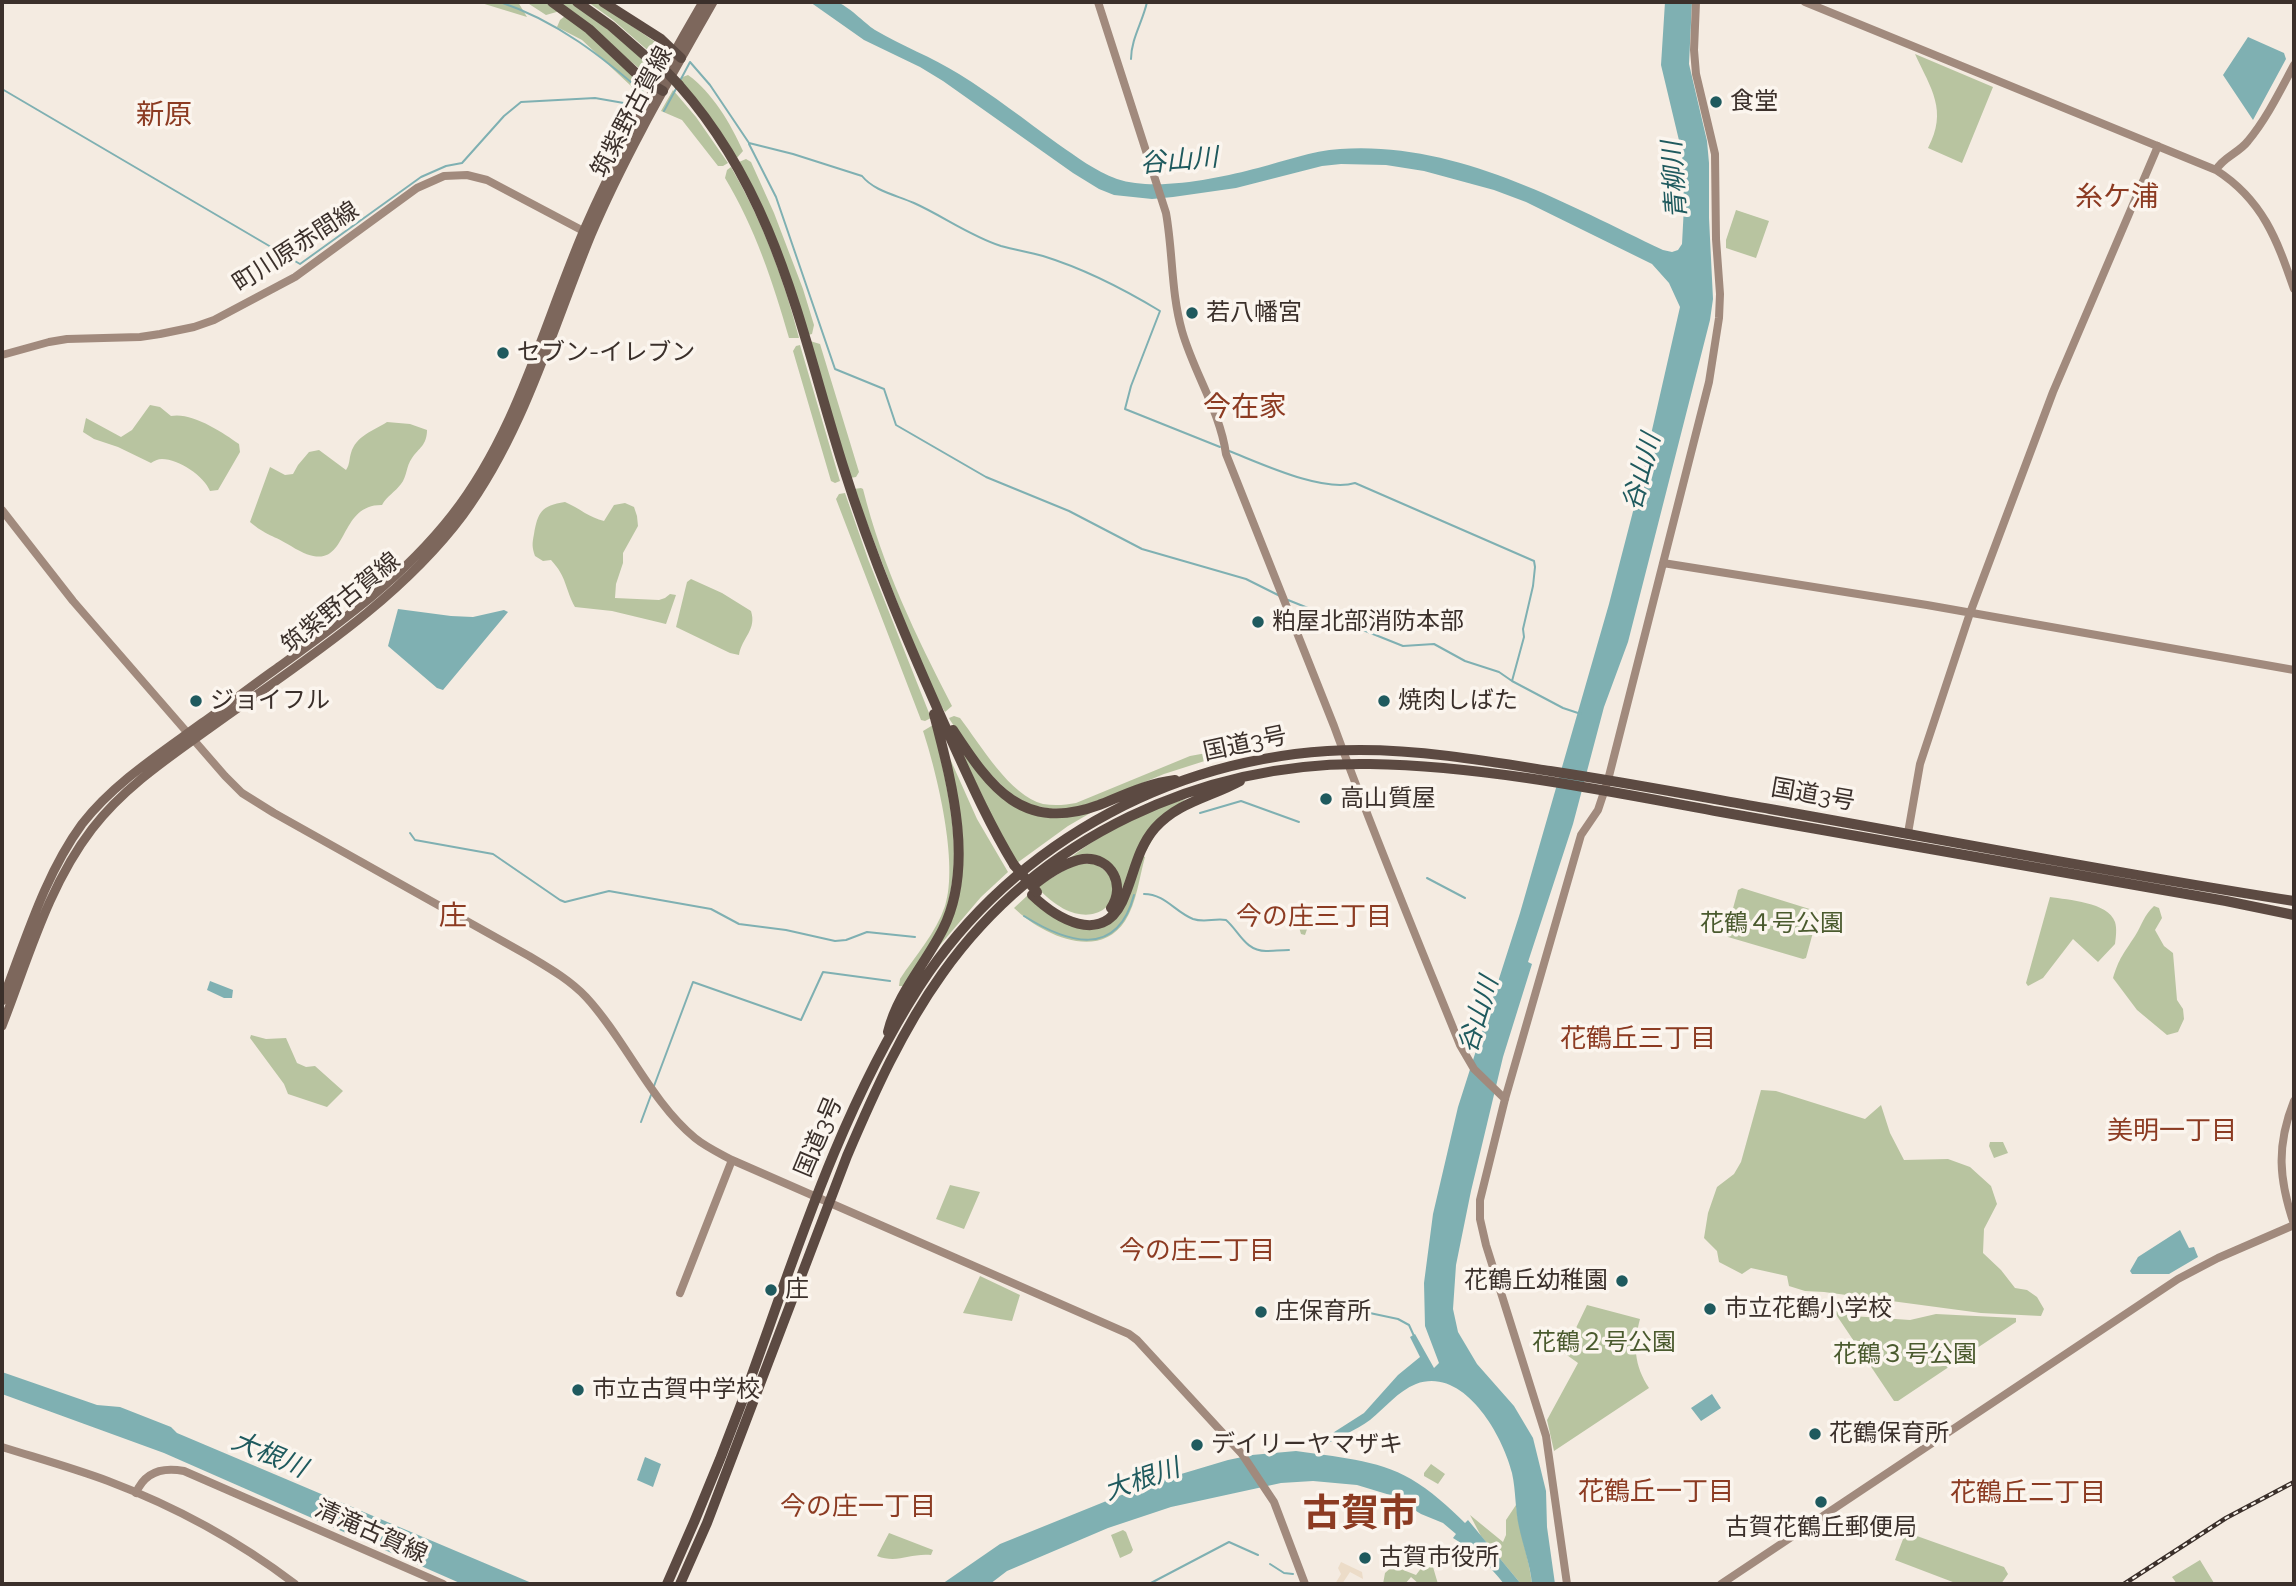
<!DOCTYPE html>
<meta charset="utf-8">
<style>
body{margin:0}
#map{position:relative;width:2296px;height:1586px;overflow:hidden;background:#f4ebe1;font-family:Raleway,sans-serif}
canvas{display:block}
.frame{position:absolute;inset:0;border:4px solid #3b302b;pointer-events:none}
</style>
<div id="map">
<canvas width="2296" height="1586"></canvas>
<div class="frame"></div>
</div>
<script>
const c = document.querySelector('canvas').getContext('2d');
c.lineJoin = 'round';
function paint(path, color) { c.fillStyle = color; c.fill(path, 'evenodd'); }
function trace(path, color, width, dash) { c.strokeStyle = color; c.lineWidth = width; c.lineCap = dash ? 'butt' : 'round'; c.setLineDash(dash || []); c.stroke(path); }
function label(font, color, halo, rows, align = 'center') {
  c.font = font + ' Raleway,"Noto Sans JP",sans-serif'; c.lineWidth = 7; c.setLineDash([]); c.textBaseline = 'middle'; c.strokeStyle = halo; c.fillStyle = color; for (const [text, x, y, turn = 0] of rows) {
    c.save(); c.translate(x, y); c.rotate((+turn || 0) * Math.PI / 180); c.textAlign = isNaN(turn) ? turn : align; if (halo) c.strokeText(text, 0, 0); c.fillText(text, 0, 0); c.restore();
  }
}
paint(new Path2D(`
 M 478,2 L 518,2 L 527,17 Z
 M 526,2 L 546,2 L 560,11 L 546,15 Z
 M 558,2 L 571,2 L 586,11 L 655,70 L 650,73 L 640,69 Z
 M 588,2 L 597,2 L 661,46 L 662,52 L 660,61 L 613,20 Z
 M 565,16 L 584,30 L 641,83 L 644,89 L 637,102 L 632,100 L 631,86 L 582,40 L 557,27 L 560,20 Z
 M 1915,54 L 1993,87 L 1962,163 L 1928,148 C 1948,110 1931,89 1915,54 Z
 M 688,75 C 712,92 731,124 743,151 L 736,159 L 679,81 L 680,78 Z
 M 673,90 L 696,117 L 728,163 L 723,166 L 718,166 L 682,120 L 661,111 Z
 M 746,159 L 751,162 L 774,213 L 803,289 L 814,325 L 812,334 L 808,335 L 739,162 Z
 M 731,167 C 762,220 784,279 799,338 L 789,338 C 773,282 755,228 725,178 L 727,170 Z
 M 1736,210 L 1769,221 L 1756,258 L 1726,248 L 1726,240 Z
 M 810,341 L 820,344 L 859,472 L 856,477 L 850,478 Z
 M 800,345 L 840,481 L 835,483 L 831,481 L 793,351 L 796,346 Z
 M 150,405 L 160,407 L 171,416 C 192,412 222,432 239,444 L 240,452 L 218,490 L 210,491 C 204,476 179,459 162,459 C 158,459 154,461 151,463 L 118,447 L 94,439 L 83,432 L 86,418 L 121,437 L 132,430 Z
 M 387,422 L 410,424 L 427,430 C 427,445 419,448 412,458 C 406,466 407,477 401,484 C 395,492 387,496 382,505 C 332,504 353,585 291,546 C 275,536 265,535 250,522 L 270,467 L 285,475 L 293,474 L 298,465 L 309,452 L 319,450 L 346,470 C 350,464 349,459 351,453 C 356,436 373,431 387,422 Z
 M 861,488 L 863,489 C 882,566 916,636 952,706 L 945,712 L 928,683 L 854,489 Z
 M 845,493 L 868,559 L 931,718 L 925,721 L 921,720 L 836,499 L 839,494 Z
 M 565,502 C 579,508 590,518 604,521 L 614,505 L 625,503 L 634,507 L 637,516 L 638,526 L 623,553 L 623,563 L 616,584 L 615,598 L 659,600 L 665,598 L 670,594 L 676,595 L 666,624 L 612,611 L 575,607 C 565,589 567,577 551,560 L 543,561 L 535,556 C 532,547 532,544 534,534 C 538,512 541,506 565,502 Z
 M 691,579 L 722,593 L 751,611 C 757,630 742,637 739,655 L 730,653 L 676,627 L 687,582 Z
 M 954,716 L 960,718 C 980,744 1010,796 1043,804 C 1054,806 1066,805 1076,803 L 1190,756 L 1212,752 L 1214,758 L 1164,774 L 1101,800 L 1063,811 L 1020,803 L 978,762 L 950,720 L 949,718 Z
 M 933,725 C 948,793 969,865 938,931 C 929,950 915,968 904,986 L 899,986 L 900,979 C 915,956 936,933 945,906 C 959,864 937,773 923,731 Z
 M 957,743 L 1022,809 L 1099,808 L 1068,826 L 1017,863 L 1008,850 Z
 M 947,752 L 977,819 L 1008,872 L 981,897 L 935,951 L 959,892 Z
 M 1186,799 L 1168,812 L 1124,890 L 1121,889 L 1115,869 L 1070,858 C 1100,834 1149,808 1186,799 Z
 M 1142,855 L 1145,857 C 1139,878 1137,902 1125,921 C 1098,962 1041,934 1014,908 L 1028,895 L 1038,906 L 1100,926 Z
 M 1093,863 C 1144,887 1094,951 1037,887 L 1073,865 Z
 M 1742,888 L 1816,911 L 1818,914 L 1806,958 L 1803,959 L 1728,937 L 1726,934 L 1738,890 Z
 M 2050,897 C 2068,900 2108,902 2115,922 C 2117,928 2116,937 2115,944 L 2098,962 L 2073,939 L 2043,978 L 2028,986 L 2026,983 Z
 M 1306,906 L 1314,909 L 1305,935 L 1301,934 L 1298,924 Z
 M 2154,906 L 2159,908 L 2162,918 L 2155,930 L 2164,946 L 2173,953 L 2177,1000 L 2183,1009 L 2184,1019 L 2178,1032 L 2167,1035 L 2137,1010 L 2113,978 C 2119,958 2124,953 2135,936 C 2142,925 2144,915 2154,906 Z
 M 251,1035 L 266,1039 L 286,1038 L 297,1063 L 306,1067 L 315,1066 L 343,1091 L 327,1107 L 288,1094 L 284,1084 L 250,1038 Z
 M 1761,1090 L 1776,1091 L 1865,1119 L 1881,1105 L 1890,1133 L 1904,1160 L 1948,1159 L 1970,1167 L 1991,1186 L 1997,1204 L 1984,1229 L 1983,1253 L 2001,1270 L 2015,1288 L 2027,1290 L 2037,1297 L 2044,1309 L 2041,1316 L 1981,1313 L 1824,1292 L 1805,1291 L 1789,1286 L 1787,1276 L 1751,1268 L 1742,1274 L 1719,1262 L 1717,1251 L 1704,1238 L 1708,1213 L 1717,1187 L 1734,1174 L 1741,1162 Z
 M 1990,1142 L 2003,1142 L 2008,1153 L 1994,1158 L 1989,1146 Z
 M 950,1185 L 980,1192 L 964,1229 L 936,1219 Z
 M 980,1276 L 1020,1295 L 1012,1321 L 963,1313 Z
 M 1587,1305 L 1640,1319 C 1633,1345 1634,1365 1649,1388 L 1554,1451 L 1547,1420 L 1578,1363 L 1564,1353 Z
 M 1833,1310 L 1852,1316 L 1910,1320 L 1936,1314 L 2016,1318 L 2016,1322 L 1898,1401 L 1894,1401 Z
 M 1431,1464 L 1445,1474 L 1438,1484 L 1424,1476 L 1424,1473 Z
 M 1516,1505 C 1519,1532 1529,1557 1532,1584 L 1521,1584 L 1481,1536 L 1470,1515 L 1503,1542 L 1506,1535 L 1506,1520 Z
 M 1123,1530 L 1126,1532 L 1133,1550 L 1131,1553 L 1120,1558 L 1111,1535 Z
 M 889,1533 L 933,1550 L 931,1555 C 909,1553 898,1564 877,1556 Z
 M 1905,1534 L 1914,1535 L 2004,1567 L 2008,1574 L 2001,1584 L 1958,1584 L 1895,1560 Z
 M 2200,1560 L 2214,1583 L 2177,1584 L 2172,1577 Z
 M 1425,1563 L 1433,1567 L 1438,1584 L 1419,1584 L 1411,1577 L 1405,1584 L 1383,1584 L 1385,1573 L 1393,1566 L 1416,1575 Z`), '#b8c4a0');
paint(new Path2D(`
 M 1341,1562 L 1362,1572 L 1363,1579 L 1350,1572 L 1342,1584 L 1335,1584 L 1341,1574 L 1338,1568 Z`), '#ecdcc8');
paint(new Path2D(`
 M 810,2 C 818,2 829,0 836,2 C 848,5 864,23 875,30 C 902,46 932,57 959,74 C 993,95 1025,120 1058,144 C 1077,157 1095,171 1117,179 C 1156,192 1219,178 1258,168 C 1285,161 1311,151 1340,149 C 1456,141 1562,202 1663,250 L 1672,252 L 1678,250 L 1682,244 L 1684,206 L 1682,153 L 1661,65 L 1665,2 L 1692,2 L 1689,64 L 1707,141 L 1709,163 L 1709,218 L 1713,299 L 1710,320 L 1628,642 L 1604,707 L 1573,824 L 1528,962 L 1532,964 L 1503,1057 L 1471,1191 L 1456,1265 L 1453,1309 L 1458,1332 L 1477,1364 L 1514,1406 L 1533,1438 L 1546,1491 L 1547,1527 L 1555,1584 L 1532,1584 C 1530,1564 1523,1546 1519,1527 C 1515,1509 1516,1491 1512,1473 C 1503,1436 1464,1366 1416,1384 C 1398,1391 1385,1408 1370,1420 C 1356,1430 1338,1438 1322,1446 L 1317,1443 L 1364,1413 L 1398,1375 L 1420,1357 L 1410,1337 L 1415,1334 L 1434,1368 L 1439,1363 L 1425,1326 L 1424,1283 L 1433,1214 L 1458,1107 L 1520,913 L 1609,604 L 1637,496 L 1680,307 L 1669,283 L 1652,264 L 1526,202 L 1494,190 L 1424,171 L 1386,165 L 1341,164 L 1322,166 L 1236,188 L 1173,197 L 1152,199 L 1114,195 L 1099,189 L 1073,173 L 943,81 L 920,67 L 864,40 Z
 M 2248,37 L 2284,53 L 2286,59 L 2253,120 L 2223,75 Z
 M 398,609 L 451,616 L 473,617 L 504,610 L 508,612 L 443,690 L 437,688 L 388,646 Z
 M 210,981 L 233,990 L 232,998 L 224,998 L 207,990 Z
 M 2180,1230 L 2189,1248 L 2194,1247 L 2198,1257 L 2169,1274 L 2132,1274 L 2130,1271 L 2138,1257 Z
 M 2,1372 L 97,1405 L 120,1407 L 171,1427 L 177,1433 L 534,1584 L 462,1584 L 164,1453 L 2,1394 Z
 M 1712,1394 L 1721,1408 L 1701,1421 L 1691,1408 Z
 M 1296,1451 C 1334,1457 1377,1459 1411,1479 C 1430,1490 1449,1507 1465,1523 L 1468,1520 L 1521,1584 L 1504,1584 C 1489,1565 1475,1551 1453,1538 L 1456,1534 L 1443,1523 L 1421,1514 L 1390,1495 L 1357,1485 L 1313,1481 L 1281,1483 L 1171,1507 L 1108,1528 L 1007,1571 L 990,1584 L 942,1584 L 1000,1544 L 1151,1483 L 1228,1460 L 1252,1455 Z
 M 645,1457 L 661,1464 L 653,1487 L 637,1480 Z`), '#7fb0b2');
trace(new Path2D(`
 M 500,2 C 557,21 603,57 647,96
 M 1131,59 C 1131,39 1143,21 1147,2
 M 681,79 L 690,62 L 710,85 L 749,143 L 793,154 L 862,176 C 874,191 896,195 914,203 C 943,216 970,236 1001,246 C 1015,250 1029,252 1043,256 C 1085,269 1122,288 1160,311 L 1131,386 L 1125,409 L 1220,447
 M 2,89 L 300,264 L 421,177 L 446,166 L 462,163 L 504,116 L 521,102 L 595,98 L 641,106
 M 664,111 L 677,87
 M 749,144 L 776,197 L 835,369 L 884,389 L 896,425 L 986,477 L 1069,511 L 1142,549 L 1246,579 L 1280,596
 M 1229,451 C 1260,463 1323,493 1355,483 L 1534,561 L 1535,567 L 1533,586 L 1523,629 L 1524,637 L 1512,681 L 1563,708 L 1581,714
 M 1288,600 L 1403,646 L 1434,644 L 1465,661 L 1499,672 L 1512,681
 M 1200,813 L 1241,801 L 1299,822
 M 410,833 L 415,840 L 493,854 L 560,900 L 565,902 L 609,891 L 711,909 L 739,924 L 786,930 L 835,941 L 846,940 L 867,932 L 915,937
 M 1427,878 L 1465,898
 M 1144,894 C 1165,894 1175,912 1193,919 C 1205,923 1214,918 1226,920 C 1239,931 1245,951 1266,951 C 1273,951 1281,950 1289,950
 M 1024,916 C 1067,943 1117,959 1134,895
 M 654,1086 L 693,982 L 801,1020 L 823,972 L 890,981
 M 641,1122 L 651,1095
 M 1365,1312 L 1398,1319 L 1409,1325 L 1414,1336
 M 1270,1564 L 1284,1573 L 1293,1574
 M 1149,1584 L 1229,1542 L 1258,1555`), '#7fb0b2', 2);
trace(new Path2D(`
 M 1098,2 L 1166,213 C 1173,252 1171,293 1182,331 C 1194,373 1220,411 1226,454 L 1334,726 C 1373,833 1417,939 1460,1045 L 1474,1069 L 1505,1099
 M 1805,2 L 2216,170 C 2263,200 2277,240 2294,289
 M 2216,170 C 2223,157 2239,153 2248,141 C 2267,118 2280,91 2294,65
 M 2,355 L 49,342 L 67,339 L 140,337 L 160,334 L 194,327 L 214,320 L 295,277 L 417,188 L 444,176 L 467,175 L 487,180 L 589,234
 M 2,510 L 73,601 L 225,776 L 242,793 L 274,813 L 529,956 C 549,968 570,980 586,997 C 625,1039 651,1102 695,1138 C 706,1147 719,1153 732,1160 L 1129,1334 L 1137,1340 L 1242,1454 L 1274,1502 L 1305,1584
 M 1663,563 L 1927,605 L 2294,670
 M 1908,833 L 1920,764 L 1970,613 L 2053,392 L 2158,146
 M 2294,1101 C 2276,1146 2279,1180 2294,1224
 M 680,1293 L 732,1160
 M 2,1447 C 37,1458 73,1468 108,1481 C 174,1506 240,1542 295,1584
 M 136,1493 C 145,1471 163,1467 184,1471 L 443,1584
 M 1567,1584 L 1546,1436 L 1486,1245 L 1480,1219 L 1480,1200 L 1505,1099 L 1581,835 L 1598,810 L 1608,780 L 1709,382 L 1719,318 L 1720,294 L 1716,239 L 1715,154 L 1696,74 L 1694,50 L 1696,2
 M 1721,1584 L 2178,1279 L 2218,1258 L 2294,1225`), '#a18a7d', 8);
trace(new Path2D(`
 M 2,1001 C 25,942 44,876 82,824 C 114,783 161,753 202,723 C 226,706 249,688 273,671 C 338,624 402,579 452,515 C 517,432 543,326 584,230 C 618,152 660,76 703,2
 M 2,1026 C 28,960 48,886 92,829 C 125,786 171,756 214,725 C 300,663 399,601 463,515 C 524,432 552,330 591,235 C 625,155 670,78 713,2`), '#7d675c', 9);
trace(new Path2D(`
 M 552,2 L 589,29 L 641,78 L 663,91
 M 577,2 L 611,26 L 658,67
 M 603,2 L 661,39 L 681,58
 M 679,85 C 778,197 800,329 843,466 C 872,559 910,648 950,737 C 970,781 989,824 1014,865
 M 953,730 C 991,788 1023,833 1099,805 C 1124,795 1149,783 1175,780
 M 1035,884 C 1049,873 1065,862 1083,859 C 1112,856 1126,886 1111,908
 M 1032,895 C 1056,918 1101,946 1122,902 C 1134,877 1136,850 1155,828 C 1178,802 1211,797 1240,781
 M 888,1032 C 897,994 926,963 943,929 C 975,865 951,780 934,714
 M 667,1584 C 705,1500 739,1414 769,1327 C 810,1210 852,1092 919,987 C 1014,839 1185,750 1360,750 C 1423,750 1487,761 1550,771 C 1623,782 1697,796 1770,809 C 1945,840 2119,874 2294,901
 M 680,1584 L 707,1523 L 847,1156 C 874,1093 902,1030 942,974 C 1039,837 1203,761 1370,764 C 1486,766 1607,791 1721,812 C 1889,842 2057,871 2226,901 L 2294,915`), '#5c4a42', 10);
const rail = new Path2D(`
 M 2124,1584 L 2226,1518 L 2294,1482`);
trace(rail, '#3b302b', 4.5);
trace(rail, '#fbf5ee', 2, [5]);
trace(new Path2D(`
 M 659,64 L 679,85
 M 1014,865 L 1037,892`), '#5c4a42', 10);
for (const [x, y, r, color] of [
 [1716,102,7,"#1f5a5e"],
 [1192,313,7,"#1f5a5e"],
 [503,353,7,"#1f5a5e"],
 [1258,622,7,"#1f5a5e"],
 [196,701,7,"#1f5a5e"],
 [1384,701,7,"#1f5a5e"],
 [1326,799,7,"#1f5a5e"],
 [1622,1281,7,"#1f5a5e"],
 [771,1290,7,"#1f5a5e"],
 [1710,1309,7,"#1f5a5e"],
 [1261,1312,7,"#1f5a5e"],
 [578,1390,7,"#1f5a5e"],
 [1815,1434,7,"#1f5a5e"],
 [1197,1445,7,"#1f5a5e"],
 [1821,1502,7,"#1f5a5e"],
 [1365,1558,7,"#1f5a5e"]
]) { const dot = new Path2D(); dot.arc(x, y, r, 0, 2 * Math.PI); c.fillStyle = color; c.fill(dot); trace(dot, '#fbf5ee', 2.5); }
label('24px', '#3b302b', '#fbf5ee', [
 ["食堂",1730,102],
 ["若八幡宮",1206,313],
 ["セブン-イレブン",517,353],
 ["粕屋北部消防本部",1272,622],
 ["ジョイフル",210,701],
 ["焼肉しばた",1398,701],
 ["高山質屋",1340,799],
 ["花鶴丘幼稚園",1608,1281,"right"],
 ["庄",785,1290],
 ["市立花鶴小学校",1724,1309],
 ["庄保育所",1275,1312],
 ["市立古賀中学校",592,1390],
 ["花鶴保育所",1829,1434],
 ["デイリーヤマザキ",1211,1445],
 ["古賀花鶴丘郵便局",1821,1528,"center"],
 ["古賀市役所",1379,1558]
], 'left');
label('24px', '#3b302b', '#fbf5ee', [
 ["筑紫野古賀線",632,112,-62],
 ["町川原赤間線",296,247,-33],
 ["筑紫野古賀線",341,603,-39],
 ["国道3号",1245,744,-12],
 ["国道3号",1813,795,10],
 ["国道3号",819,1137,-67],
 ["清滝古賀線",371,1532,24]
]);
label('24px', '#4a5a2e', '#fbf5ee', [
 ["花鶴４号公園",1772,924],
 ["花鶴２号公園",1604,1343],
 ["花鶴３号公園",1905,1355]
]);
label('italic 26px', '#1f5a5e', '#fbf5ee', [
 ["谷山川",1179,161,-5],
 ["青柳川",1675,180,-94],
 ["谷山川",1642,472,-75],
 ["谷山川",1479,1015,-73],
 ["大根川",269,1455,23],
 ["大根川",1142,1480,-19]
]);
label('26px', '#8c3b22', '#fbf5ee', [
 ["今の庄三丁目",1314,917],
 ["花鶴丘三丁目",1638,1039],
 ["美明一丁目",2172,1131],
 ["今の庄二丁目",1197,1251],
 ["花鶴丘一丁目",1656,1492],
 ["花鶴丘二丁目",2028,1493],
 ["今の庄一丁目",858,1507]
]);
label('28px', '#8c3b22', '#fbf5ee', [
 ["新原",164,116],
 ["糸ケ浦",2117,198],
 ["今在家",1245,408],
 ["庄",453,917]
]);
label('bold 38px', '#8c3b22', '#fbf5ee', [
 ["古賀市",1360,1515]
]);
</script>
